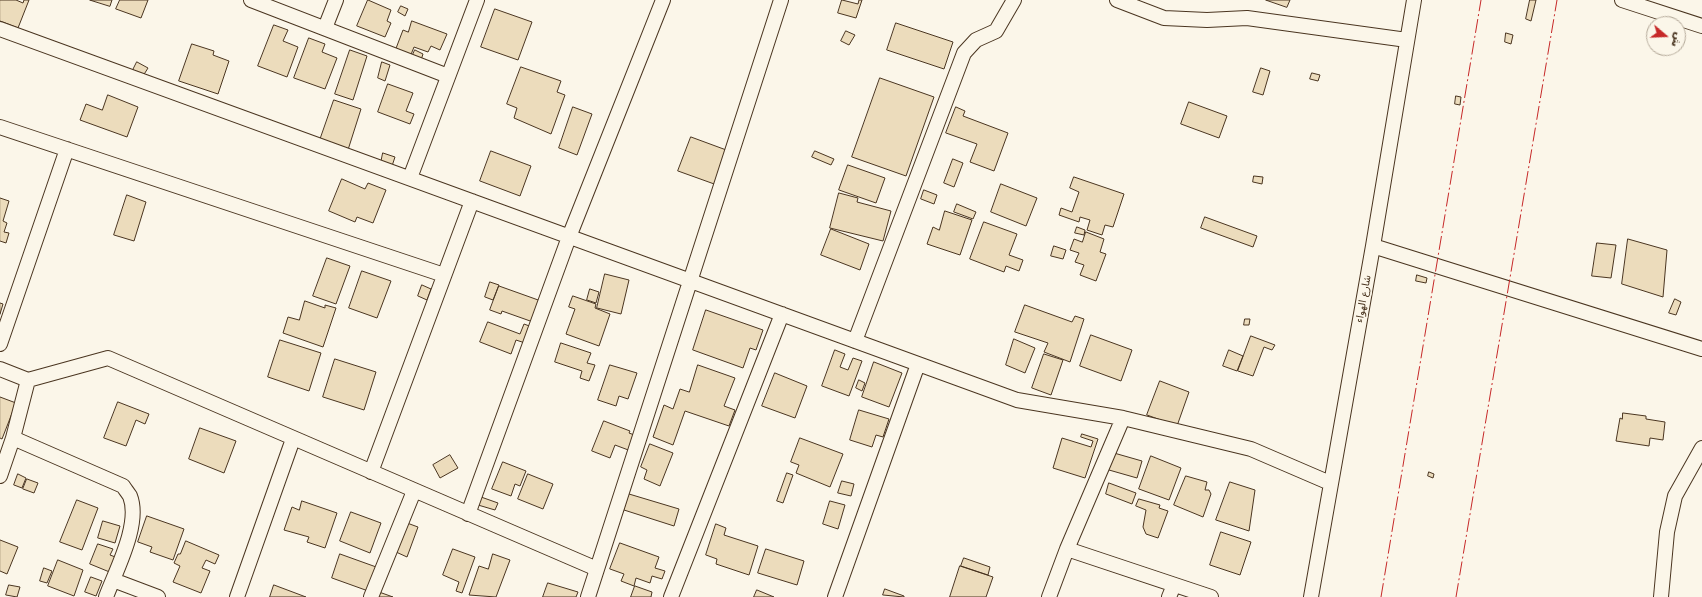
<!DOCTYPE html>
<meta charset="utf-8">
<style>
body{margin:0}
#map{position:relative;width:1702px;height:597px;overflow:hidden;background:#fbf6e9;font-family:"DejaVu Sans","Noto Naskh Arabic",sans-serif}
canvas{display:block}
.north{position:absolute;left:1646px;top:16px;width:40px;height:40px;box-sizing:border-box;background:#fbf6e9;border:1px solid #b4a999;border-radius:50%;rotate:109deg;font-size:11px;font-weight:700;line-height:16px;text-align:center;color:#4a3520}
.north::after{content:'';display:block;margin:auto;width:14px;height:18px;background:#c62828;clip-path:polygon(50% 0,100% 100%,50% 72%,0 100%)}
</style>
<div id="map">
<canvas width="1702" height="597"></canvas>
<div class="north">ش</div>
</div>
<script>
const c = document.querySelector('canvas').getContext('2d');
c.lineJoin = 'round';
function paint(path, color) { c.fillStyle = color; c.fill(path, 'evenodd'); }
function trace(path, color, width, dash) { c.strokeStyle = color; c.lineWidth = width; c.lineCap = dash ? 'butt' : 'round'; c.setLineDash(dash || []); c.stroke(path); }
function label(font, color, halo, rows, align = 'center') {
  c.font = font + ' "DejaVu Sans","Noto Naskh Arabic",sans-serif'; c.lineWidth = 3; c.setLineDash([]); c.textBaseline = 'middle'; c.strokeStyle = halo; c.fillStyle = color; for (const [text, x, y, turn = 0] of rows) {
    c.save(); c.translate(x, y); c.rotate((+turn || 0) * Math.PI / 180); c.textAlign = isNaN(turn) ? turn : align; if (halo) c.strokeText(text, 0, 0); c.fillText(text, 0, 0); c.restore();
  }
}
const building = new Path2D(`
 M 0,0 L 16,0 L 23,3 L 24,0 L 29,0 L 18,28 L 0,21 Z
 M 90,0 L 112,0 L 110,6 Z
 M 120,0 L 148,0 L 141,18 L 116,9 Z
 M 368,0 L 391,10 L 387,21 L 391,23 L 385,37 L 357,26 Z
 M 842,0 L 858,4 L 859,0 L 862,0 L 856,18 L 838,13 Z
 M 1266,0 L 1290,0 L 1287,7 Z
 M 1530,0 L 1536,0 L 1531,21 L 1526,19 Z
 M 401,6 L 408,9 L 405,16 L 398,12 Z
 M 495,9 L 532,22 L 518,60 L 481,47 Z
 M 412,21 L 447,34 L 440,50 L 431,46 L 428,52 L 414,47 L 410,57 L 395,51 L 403,30 L 408,32 Z
 M 896,23 L 953,42 L 944,69 L 887,50 Z
 M 274,25 L 288,30 L 283,41 L 298,47 L 287,77 L 258,66 Z
 M 846,31 L 855,35 L 849,45 L 841,41 Z
 M 1506,33 L 1513,35 L 1511,44 L 1505,42 Z
 M 309,38 L 325,44 L 322,52 L 337,58 L 325,89 L 294,78 Z
 M 192,44 L 214,51 L 213,55 L 229,61 L 218,94 L 179,81 Z
 M 350,50 L 367,56 L 353,100 L 335,94 Z
 M 415,50 L 423,54 L 420,63 L 411,59 Z
 M 137,62 L 148,68 L 143,76 L 133,70 Z
 M 382,62 L 390,65 L 385,81 L 378,78 Z
 M 521,67 L 561,81 L 557,92 L 565,95 L 551,134 L 514,118 L 517,108 L 507,104 Z
 M 1261,68 L 1270,71 L 1263,95 L 1253,92 Z
 M 1312,73 L 1320,75 L 1318,81 L 1310,79 Z
 M 880,78 L 934,97 L 906,176 L 852,157 Z
 M 388,84 L 413,93 L 406,111 L 414,114 L 410,124 L 378,112 Z
 M 108,95 L 138,107 L 127,137 L 80,120 L 86,104 L 102,110 Z
 M 1456,96 L 1461,97 L 1460,105 L 1455,104 Z
 M 334,100 L 361,109 L 347,153 L 319,143 Z
 M 1189,102 L 1227,116 L 1219,138 L 1181,124 Z
 M 573,107 L 592,114 L 577,155 L 559,148 Z
 M 956,107 L 965,111 L 963,116 L 1008,133 L 994,171 L 970,162 L 977,144 L 946,133 Z
 M 691,137 L 729,151 L 717,185 L 678,171 Z
 M 491,151 L 531,166 L 520,196 L 480,181 Z
 M 815,151 L 834,159 L 831,165 L 812,157 Z
 M 383,153 L 395,157 L 392,166 L 381,163 Z
 M 953,159 L 963,163 L 954,187 L 944,183 Z
 M 848,165 L 885,178 L 876,203 L 839,190 Z
 M 1254,176 L 1263,177 L 1262,184 L 1253,182 Z
 M 1074,177 L 1124,194 L 1113,227 L 1105,225 L 1102,235 L 1087,230 L 1090,220 L 1080,217 L 1079,222 L 1059,215 L 1061,208 L 1072,212 L 1079,192 L 1070,188 Z
 M 342,179 L 365,189 L 368,183 L 386,190 L 373,223 L 357,217 L 355,222 L 329,211 Z
 M 1001,184 L 1037,198 L 1026,226 L 991,212 Z
 M 924,190 L 937,195 L 934,204 L 921,199 Z
 M 839,193 L 858,198 L 857,202 L 891,211 L 883,241 L 830,228 Z
 M 127,195 L 146,202 L 134,241 L 114,235 Z
 M 0,198 L 9,201 L 3,221 L 7,223 L 4,232 L 9,233 L 6,243 L 0,241 Z
 M 957,204 L 976,212 L 973,219 L 954,212 Z
 M 945,211 L 972,220 L 960,255 L 927,244 L 933,227 L 939,230 Z
 M 1205,217 L 1257,236 L 1253,247 L 1201,228 Z
 M 984,222 L 1017,234 L 1009,255 L 1023,260 L 1019,271 L 1006,266 L 1004,272 L 970,259 Z
 M 1077,227 L 1085,230 L 1084,235 L 1075,233 Z
 M 831,229 L 869,244 L 860,270 L 821,255 Z
 M 1086,232 L 1104,239 L 1100,252 L 1106,254 L 1096,281 L 1080,275 L 1084,265 L 1075,262 L 1079,253 L 1070,250 L 1074,239 L 1082,242 Z
 M 1628,239 L 1667,250 L 1663,297 L 1622,284 Z
 M 1597,243 L 1616,245 L 1611,278 L 1592,276 Z
 M 1054,246 L 1066,250 L 1063,259 L 1051,256 Z
 M 327,258 L 350,266 L 336,304 L 313,296 Z
 M 362,271 L 391,281 L 377,318 L 349,308 Z
 M 605,274 L 629,280 L 621,314 L 597,308 Z
 M 1417,275 L 1427,278 L 1426,283 L 1416,281 Z
 M 490,282 L 499,285 L 493,300 L 485,297 Z
 M 422,285 L 431,289 L 427,300 L 418,296 Z
 M 499,286 L 541,301 L 533,322 L 502,311 L 501,314 L 490,310 Z
 M 590,289 L 599,292 L 596,303 L 587,300 Z
 M 573,296 L 596,304 L 595,308 L 610,314 L 599,346 L 566,334 L 575,309 L 569,307 Z
 M 1675,299 L 1681,302 L 1676,315 L 1669,313 Z
 M 305,301 L 325,308 L 325,305 L 336,308 L 323,347 L 283,333 L 288,317 L 299,320 Z
 M 0,303 L 3,304 L 0,314 Z
 M 1025,305 L 1072,322 L 1075,316 L 1084,319 L 1070,362 L 1044,352 L 1048,343 L 1015,332 Z
 M 706,310 L 763,330 L 756,350 L 750,348 L 743,368 L 693,350 Z
 M 1245,319 L 1250,319 L 1249,325 L 1244,325 Z
 M 488,322 L 520,334 L 524,324 L 532,327 L 525,343 L 516,340 L 511,354 L 480,342 Z
 M 1091,335 L 1132,350 L 1121,381 L 1080,366 Z
 M 1251,336 L 1275,345 L 1272,350 L 1264,347 L 1253,376 L 1238,371 Z
 M 1014,339 L 1035,348 L 1025,373 L 1006,365 Z
 M 280,340 L 321,353 L 309,391 L 268,377 Z
 M 561,343 L 591,353 L 587,363 L 595,365 L 589,381 L 580,378 L 582,371 L 555,362 Z
 M 835,350 L 845,354 L 840,367 L 848,370 L 853,358 L 862,361 L 849,396 L 822,386 Z
 M 1229,350 L 1243,356 L 1237,371 L 1223,366 Z
 M 1044,354 L 1063,360 L 1051,395 L 1032,388 Z
 M 335,359 L 376,372 L 364,410 L 323,397 Z
 M 874,362 L 902,373 L 889,407 L 862,397 Z
 M 610,365 L 637,373 L 628,399 L 619,396 L 616,406 L 598,400 Z
 M 698,365 L 735,378 L 724,406 L 735,410 L 729,426 L 685,411 L 673,445 L 653,437 L 664,405 L 673,409 L 680,389 L 689,392 Z
 M 775,373 L 807,386 L 795,418 L 762,406 Z
 M 859,380 L 865,383 L 862,391 L 856,388 Z
 M 1160,381 L 1189,392 L 1177,426 L 1147,415 Z
 M 0,397 L 16,403 L 2,439 L 0,438 Z
 M 118,402 L 149,414 L 145,424 L 136,420 L 126,446 L 104,438 Z
 M 859,410 L 889,419 L 883,437 L 876,435 L 872,447 L 850,440 Z
 M 1623,413 L 1646,416 L 1646,419 L 1665,422 L 1663,440 L 1650,438 L 1649,446 L 1616,441 L 1620,418 L 1622,419 Z
 M 604,421 L 630,431 L 629,433 L 637,436 L 631,451 L 615,445 L 610,458 L 592,451 Z
 M 200,428 L 236,441 L 224,473 L 189,459 Z
 M 1082,434 L 1098,439 L 1085,478 L 1053,468 L 1062,438 L 1091,447 L 1093,441 L 1081,437 Z
 M 800,438 L 843,454 L 830,487 L 796,473 L 799,465 L 791,462 Z
 M 650,444 L 673,453 L 660,486 L 644,479 L 647,470 L 641,467 Z
 M 1114,453 L 1142,461 L 1137,478 L 1109,470 Z
 M 450,455 L 458,468 L 440,478 L 433,465 Z
 M 1151,456 L 1181,468 L 1169,500 L 1139,489 Z
 M 503,462 L 526,471 L 520,486 L 515,484 L 511,496 L 492,489 Z
 M 1429,472 L 1434,474 L 1433,478 L 1428,476 Z
 M 787,473 L 793,475 L 783,503 L 777,501 Z
 M 18,474 L 26,478 L 22,488 L 14,485 Z
 M 528,474 L 553,484 L 543,509 L 518,499 Z
 M 1186,476 L 1207,482 L 1205,490 L 1209,490 L 1211,494 L 1203,517 L 1174,505 Z
 M 27,479 L 38,483 L 34,493 L 23,489 Z
 M 842,481 L 854,484 L 851,496 L 838,493 Z
 M 1230,482 L 1255,490 L 1249,531 L 1216,520 Z
 M 1109,483 L 1136,493 L 1132,504 L 1106,494 Z
 M 629,494 L 679,509 L 674,526 L 624,510 Z
 M 481,497 L 498,503 L 495,510 L 478,505 Z
 M 1139,499 L 1160,505 L 1159,508 L 1168,511 L 1158,538 L 1146,534 L 1143,527 L 1146,510 L 1136,506 Z
 M 77,500 L 98,508 L 82,550 L 60,542 Z
 M 302,501 L 337,513 L 325,548 L 307,542 L 309,537 L 284,530 L 292,507 L 299,510 Z
 M 830,501 L 845,505 L 838,529 L 823,524 Z
 M 351,512 L 381,523 L 370,553 L 340,541 Z
 M 147,516 L 184,529 L 173,560 L 150,552 L 152,547 L 138,542 Z
 M 103,521 L 120,526 L 115,543 L 98,538 Z
 M 407,523 L 418,527 L 407,557 L 396,552 Z
 M 716,524 L 726,528 L 724,535 L 758,546 L 749,575 L 716,564 L 717,559 L 706,555 Z
 M 1221,532 L 1251,542 L 1240,575 L 1210,565 Z
 M 0,540 L 18,547 L 7,574 L 0,571 Z
 M 186,541 L 219,555 L 215,564 L 206,560 L 202,568 L 210,571 L 201,593 L 173,582 L 180,566 L 174,563 L 178,554 L 180,554 Z
 M 620,543 L 659,557 L 655,568 L 665,571 L 662,579 L 652,576 L 650,583 L 636,578 L 634,586 L 621,581 L 624,574 L 610,569 Z
 M 98,544 L 113,549 L 110,555 L 118,558 L 112,573 L 90,564 Z
 M 453,549 L 475,557 L 462,593 L 456,591 L 459,582 L 443,575 Z
 M 766,549 L 804,561 L 797,585 L 758,573 Z
 M 340,554 L 379,568 L 371,592 L 332,578 Z
 M 493,554 L 510,560 L 496,597 L 469,595 L 479,566 L 488,569 Z
 M 964,558 L 990,567 L 988,575 L 961,566 Z
 M 58,560 L 83,570 L 74,596 L 48,586 Z
 M 960,566 L 993,577 L 986,597 L 950,597 Z
 M 44,568 L 52,571 L 47,583 L 40,581 Z
 M 91,577 L 102,581 L 96,596 L 85,592 Z
 M 548,583 L 578,592 L 576,597 L 543,597 Z
 M 9,585 L 20,587 L 17,597 L 6,595 Z
 M 274,585 L 306,597 L 270,597 Z
 M 635,586 L 652,592 L 651,597 L 631,597 Z
 M 885,589 L 904,596 L 904,597 L 883,595 Z
 M 757,590 L 774,597 L 754,597 Z
 M 379,592 L 393,597 L 378,597 Z`);
paint(building, '#ecdcbc');
trace(building, '#4a3520', 1);
const minor = new Path2D(`
 M 251,0 L 448,76
 M 1117,0 L 1164,18 L 1207,20 L 1247,18 L 1407,40
 M 1622,0 L 1702,26
 M 325,28 L 336,0
 M 0,29 L 1017,400 L 1123,418 L 1251,449 L 1330,483
 M 0,127 L 444,275
 M 410,178 L 477,0
 M 1373,246 L 1702,349
 M 855,341 L 964,53 L 976,40 L 996,31 L 1014,0
 M 0,344 L 67,149
 M 0,369 L 28,380 L 13,438 L 123,486 C 125,489 128,493 130,496 C 141,524 116,570 106,597
 M 28,380 L 108,358 L 597,569
 M 371,472 L 472,201
 M 0,476 L 13,438
 M 468,514 L 569,237 L 663,0
 M 1067,549 L 1211,597
 M 113,580 L 158,597
 M 237,597 L 293,439
 M 371,597 L 414,491
 M 588,597 L 781,0
 M 671,597 L 782,314
 M 835,597 L 918,364
 M 1049,597 L 1067,549 L 1123,418
 M 1169,597 L 1174,585
 M 1311,597 L 1373,246 L 1414,0
 M 1661,597 L 1667,532 L 1675,496 L 1702,448`);
trace(minor, '#4a3520', 16);
trace(minor, '#fbf6e9', 14);
trace(new Path2D(`
 M 1381,597 L 1481,0
 M 1456,597 L 1557,0`), '#c62828', 1, [14, 3, 2, 3]);
label('10px', '#4a3520', '#fbf6e9', [
 ["شارع الهواء",1364,299,-80]
]);
</script>
